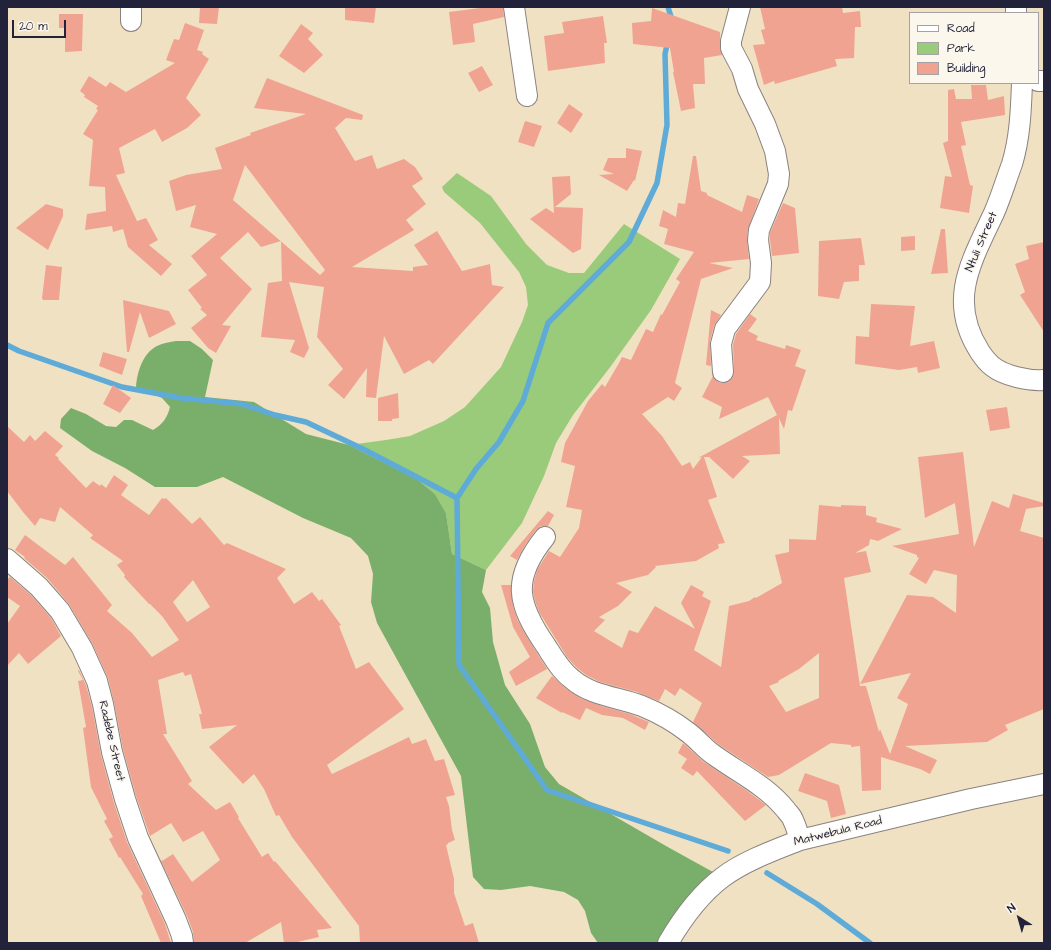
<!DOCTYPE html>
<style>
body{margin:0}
#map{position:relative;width:1051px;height:950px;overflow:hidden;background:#f1e1c3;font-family:"Architects Daughter",sans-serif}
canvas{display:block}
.frame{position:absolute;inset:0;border:8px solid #22223b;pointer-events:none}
.legend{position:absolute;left:909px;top:12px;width:130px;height:72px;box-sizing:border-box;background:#fbf7ec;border:1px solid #a4a2a5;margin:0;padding:5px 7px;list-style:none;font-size:12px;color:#22223b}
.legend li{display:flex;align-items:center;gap:8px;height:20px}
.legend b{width:20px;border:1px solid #a4a2a5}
.north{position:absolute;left:999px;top:898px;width:40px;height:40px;-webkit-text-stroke:3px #fbf7ec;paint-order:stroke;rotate:323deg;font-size:11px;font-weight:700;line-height:16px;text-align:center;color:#22223b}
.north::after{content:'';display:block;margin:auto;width:14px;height:18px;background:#22223b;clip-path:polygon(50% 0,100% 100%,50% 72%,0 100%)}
.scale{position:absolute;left:12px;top:20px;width:54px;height:18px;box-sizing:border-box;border:2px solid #22223b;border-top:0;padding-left:5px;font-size:12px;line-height:14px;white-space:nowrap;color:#22223b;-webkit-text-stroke:3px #fbf7ec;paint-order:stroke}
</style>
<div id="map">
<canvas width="1051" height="950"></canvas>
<div class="frame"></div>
<ul class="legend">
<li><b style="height:5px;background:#fff"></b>Road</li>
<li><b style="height:11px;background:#99cb7b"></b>Park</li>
<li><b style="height:11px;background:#f1a391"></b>Building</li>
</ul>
<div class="north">N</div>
<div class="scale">20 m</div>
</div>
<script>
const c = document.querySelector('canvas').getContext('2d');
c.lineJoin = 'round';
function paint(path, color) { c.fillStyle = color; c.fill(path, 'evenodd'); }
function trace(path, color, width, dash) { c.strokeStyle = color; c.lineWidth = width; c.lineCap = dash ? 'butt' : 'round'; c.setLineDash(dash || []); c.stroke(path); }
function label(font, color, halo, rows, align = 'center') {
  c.font = font + ' "Architects Daughter",sans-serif'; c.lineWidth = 3; c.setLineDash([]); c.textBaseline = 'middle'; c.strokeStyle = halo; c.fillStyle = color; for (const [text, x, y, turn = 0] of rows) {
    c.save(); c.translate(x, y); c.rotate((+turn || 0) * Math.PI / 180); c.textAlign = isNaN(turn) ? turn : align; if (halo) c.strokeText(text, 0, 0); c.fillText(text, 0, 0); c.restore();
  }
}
paint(new Path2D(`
 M 457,173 L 491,196 L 526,244 L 547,265 L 569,273 L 584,273 L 624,224 L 680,259 L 651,310 L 611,366 L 573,415 L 556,443 L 544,476 L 522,523 L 486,570 L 452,554 L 446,513 L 435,494 L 418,480 L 349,445 L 386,440 L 410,436 L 444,421 L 465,407 L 501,367 L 522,322 L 528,305 L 526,287 L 519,272 L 480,223 L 444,192 L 442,187 Z`), '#99cb7b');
paint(new Path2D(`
 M 176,341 L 190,341 L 202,349 L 213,360 L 205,397 L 254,402 L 306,434 L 349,445 L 418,480 L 435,494 L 446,513 L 452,554 L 486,570 L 482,592 L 490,608 L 493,642 L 505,685 L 530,724 L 545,767 L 559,784 L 666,846 L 722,877 L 667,943 L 598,943 L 591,933 L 585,911 L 578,900 L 564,892 L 530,886 L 501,890 L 484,889 L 473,877 L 461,776 L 377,623 L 371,602 L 373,574 L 368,556 L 351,538 L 303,518 L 223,477 L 197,487 L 155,487 L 125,468 L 92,451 L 60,428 L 61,419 L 71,408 L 86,414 L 106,426 L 116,427 L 124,420 L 132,420 L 153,430 C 163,424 167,418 170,407 L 162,398 L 136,387 C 137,372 143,353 157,346 C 163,343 170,342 176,341 Z`), '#7aaf6b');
trace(new Path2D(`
 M 668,7 L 672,20
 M 7,345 L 19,351 L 122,387 L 181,398 L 242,404 L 275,415 L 306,422 L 363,449 L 457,498 L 459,665 L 547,790 L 728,851
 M 457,498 L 476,469 L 499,442 L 523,401 L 548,323 L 629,242 L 657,183 L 667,125 L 665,54 L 668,40
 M 767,873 L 817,904 L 870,943`), '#5fabd8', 5.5);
paint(new Path2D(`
 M 200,7 L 219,7 L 217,24 L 199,23 Z
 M 345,7 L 376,7 L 374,23 L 345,20 Z
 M 488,7 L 503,7 L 504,17 L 473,24 L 475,42 L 453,45 L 449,12 Z
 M 760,7 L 842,7 L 843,13 L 860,11 L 861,27 L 855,27 L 854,58 L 835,59 L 837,66 L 775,84 L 774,81 L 764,85 L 753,45 L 765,44 L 761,30 L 765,29 Z
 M 652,8 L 720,32 L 720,48 L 722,55 L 704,58 L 705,84 L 693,84 L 695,108 L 681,111 L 673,72 L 674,72 L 670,48 L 633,44 L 632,23 L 651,21 Z
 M 59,14 L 83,14 L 82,51 L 65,52 L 65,28 L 59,28 Z
 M 603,16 L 607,43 L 604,43 L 605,63 L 548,71 L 544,36 L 564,33 L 562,22 Z
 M 185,23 L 204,30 L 197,50 L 203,52 L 202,54 L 209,59 L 186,98 L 201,115 L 187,128 L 162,142 L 155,129 L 119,148 L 125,173 L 116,175 L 137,221 L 146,218 L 158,240 L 149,245 L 172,264 L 161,276 L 128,247 L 123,229 L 113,232 L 112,226 L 85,230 L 87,214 L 106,211 L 105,187 L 89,186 L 93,140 L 83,134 L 98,110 L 96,109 L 98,106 L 84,97 L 85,95 L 80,91 L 89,76 L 106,87 L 110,82 L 126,92 L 175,63 L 166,60 L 174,39 L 179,40 Z
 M 301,24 L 313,33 L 308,39 L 323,55 L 304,73 L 279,56 Z
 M 482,66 L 493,85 L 479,92 L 468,73 Z
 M 267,78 L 363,115 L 362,120 L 346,118 L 335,128 L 355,161 L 372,155 L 377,169 L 404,159 L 415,167 L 423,179 L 412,186 L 426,204 L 406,220 L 414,230 L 352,267 L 413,271 L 413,267 L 428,265 L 414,245 L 437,231 L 462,271 L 490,264 L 492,285 L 504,287 L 433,364 L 429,360 L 404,374 L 384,336 L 376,398 L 366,397 L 367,368 L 344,399 L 328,385 L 343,369 L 317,337 L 324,287 L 289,282 L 309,348 L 304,358 L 290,352 L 295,340 L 261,337 L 268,283 L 282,281 L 281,241 L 261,247 L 248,232 L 220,258 L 252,289 L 222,325 L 231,326 L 216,353 L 208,348 L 191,328 L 207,315 L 200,309 L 202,308 L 188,290 L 207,275 L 191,256 L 217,234 L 190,227 L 196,205 L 176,211 L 169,181 L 186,175 L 222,169 L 215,148 L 251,135 L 250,133 L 306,114 L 254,108 ZM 245,165 L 325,270 L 320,275 L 233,200 Z
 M 971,85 L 986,85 L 988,100 L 1004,96 L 1005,115 L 961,122 L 966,145 L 961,146 L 970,185 L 973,186 L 969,213 L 940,208 L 945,176 L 952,177 L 943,143 L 948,141 L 948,90 L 954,89 L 956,99 L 972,99 Z
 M 569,104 L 583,114 L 571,133 L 557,123 Z
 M 525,121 L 542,126 L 534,147 L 518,142 Z
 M 626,148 L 642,151 L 635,181 L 634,180 L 627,191 L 599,175 L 614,174 L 603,170 L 608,158 L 626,158 Z
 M 693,156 L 696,156 L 701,191 L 707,193 L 707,195 L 742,212 L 747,195 L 759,199 L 748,229 L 747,241 L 749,259 L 709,263 L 733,268 L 701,279 L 675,383 L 682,388 L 674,401 L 668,397 L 642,414 L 662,436 L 682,466 L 690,462 L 693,469 L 702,457 L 698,458 L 777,415 L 768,397 L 719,419 L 722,407 L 702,397 L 713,376 L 718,382 L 723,383 L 729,382 L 733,377 L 734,371 L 733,345 L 736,334 L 750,314 L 757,319 L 748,331 L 758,336 L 756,340 L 785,349 L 786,345 L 801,350 L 795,366 L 806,370 L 792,411 L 788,410 L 784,429 L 779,418 L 780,454 L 742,456 L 750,461 L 733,479 L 709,457 L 704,457 L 717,497 L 708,500 L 725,543 L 718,544 L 719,548 L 696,561 L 655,566 L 656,567 L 648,575 L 616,583 L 632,592 L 618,606 L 599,617 L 605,620 L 594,631 L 622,648 L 629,630 L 638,633 L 655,606 L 695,629 L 681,603 L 691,585 L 704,592 L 702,596 L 711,601 L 694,650 L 721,667 L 729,606 L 749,601 L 755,597 L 756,598 L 782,583 L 775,555 L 789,552 L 789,539 L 816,540 L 819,505 L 841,507 L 841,505 L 866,506 L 866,515 L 877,518 L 876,522 L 902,529 L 878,541 L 870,539 L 869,545 L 855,553 L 866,551 L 871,572 L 844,578 L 860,686 L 866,686 L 879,732 L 880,729 L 890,754 L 908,704 L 897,698 L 911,673 L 860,684 L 907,595 L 933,597 L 956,613 L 957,575 L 934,570 L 926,584 L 909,574 L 919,558 L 917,557 L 917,555 L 892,546 L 959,534 L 955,503 L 925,518 L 918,457 L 963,452 L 974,547 L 992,501 L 1009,508 L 1013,494 L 1044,503 L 1044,506 L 1026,509 L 1020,531 L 1044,538 L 1044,709 L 1005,725 L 1008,730 L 987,742 L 905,746 L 937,760 L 930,774 L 920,769 L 881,757 L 881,790 L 862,791 L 860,746 L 851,747 L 851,745 L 831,743 L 779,775 L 768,777 L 718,744 L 693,722 L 702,703 L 680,688 L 675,696 L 665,689 L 659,701 L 637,692 L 600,682 L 586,675 L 576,667 L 567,657 L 539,612 L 535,601 L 533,591 L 534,581 L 537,570 L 549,551 L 560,557 L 579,528 L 582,510 L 566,507 L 575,466 L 561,462 L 565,443 L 588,401 L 602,384 L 605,387 L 619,363 L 622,357 L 631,360 L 646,329 L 653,332 L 661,314 L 662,315 L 680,282 L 676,279 L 694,252 L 664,244 L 668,229 L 659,226 L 663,210 L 676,217 L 678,203 L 685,204 ZM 819,653 L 819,698 L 786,712 L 769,686 L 779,682 L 778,681 L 799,669 Z
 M 570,176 L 571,194 L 555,207 L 583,208 L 581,249 L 573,253 L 530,219 L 546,208 L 554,213 L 552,177 Z
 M 783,203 L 795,208 L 799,253 L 772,256 L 770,240 L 770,233 Z
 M 46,204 L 63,209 L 63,216 L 48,250 L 16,228 Z
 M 941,229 L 945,229 L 948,273 L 931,274 Z
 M 915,236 L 915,250 L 901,251 L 901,237 Z
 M 861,238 L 865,265 L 859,265 L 859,281 L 844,282 L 839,299 L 818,296 L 819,241 Z
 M 1044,242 L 1044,332 L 1020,295 L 1025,292 L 1015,264 L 1029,259 L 1026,246 Z
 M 46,265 L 62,267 L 59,300 L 43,300 L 42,298 Z
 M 123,300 L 169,311 L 176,324 L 149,338 L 140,312 L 129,352 L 127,352 Z
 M 871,304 L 915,306 L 910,346 L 934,341 L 940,368 L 918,373 L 917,367 L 899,370 L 855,364 L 856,336 L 869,337 Z
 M 711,310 L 721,315 L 714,326 L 710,341 L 711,366 L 706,365 Z
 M 103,352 L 127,359 L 122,375 L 99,366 Z
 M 113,385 L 131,398 L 120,413 L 103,404 Z
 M 398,393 L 399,418 L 392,419 L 392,421 L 378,421 L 378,398 Z
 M 1007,407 L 1010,428 L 990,431 L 986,410 Z
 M 7,426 L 24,442 L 30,435 L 35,441 L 45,431 L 63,446 L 55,455 L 59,458 L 58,459 L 86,488 L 93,481 L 100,486 L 101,484 L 106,488 L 114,475 L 128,485 L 121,495 L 149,515 L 162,498 L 164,499 L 166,498 L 192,524 L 200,517 L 224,545 L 227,543 L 286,569 L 277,578 L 294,604 L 312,592 L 319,601 L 322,599 L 341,625 L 339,626 L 356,669 L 369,662 L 404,709 L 327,765 L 332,774 L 409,737 L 412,744 L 426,739 L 435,761 L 444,759 L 455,795 L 446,797 L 449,806 L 452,830 L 455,840 L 448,843 L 448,844 L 446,845 L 454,879 L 454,893 L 465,926 L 473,923 L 479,943 L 360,943 L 359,926 L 292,837 L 279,815 L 276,816 L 264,789 L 254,774 L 243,784 L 209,747 L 237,725 L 202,729 L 199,714 L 202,714 L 191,674 L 185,676 L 183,672 L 158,680 L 167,734 L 163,734 L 192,781 L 188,784 L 216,810 L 230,802 L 239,817 L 238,818 L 262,857 L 268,853 L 274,862 L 275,861 L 332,928 L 317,930 L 319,937 L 293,943 L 284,943 L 281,922 L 245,943 L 194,943 L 193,932 L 187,916 L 160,859 L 162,861 L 173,854 L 192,882 L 220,860 L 203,831 L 183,842 L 171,823 L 150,836 L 136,796 L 123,749 L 114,702 L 108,678 L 92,643 L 69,604 L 47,578 L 24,558 L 25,557 L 15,550 L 25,535 L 65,565 L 73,557 L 112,605 L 107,611 L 132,633 L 152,657 L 179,640 L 162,616 L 150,604 L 149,604 L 124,577 L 125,575 L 117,565 L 123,561 L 90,538 L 93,535 L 60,507 L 55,522 L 40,518 L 35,526 L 23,512 L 7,491 ZM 193,580 L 210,607 L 187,622 L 173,602 Z
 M 548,511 L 554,515 L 548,526 L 541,526 L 536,530 L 525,545 L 517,560 L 510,556 Z
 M 10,577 L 31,595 L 51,618 L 61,636 L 28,664 L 19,653 L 7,666 L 7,624 L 20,606 L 7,597 L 7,580 Z
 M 501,585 L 511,585 L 513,606 L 518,621 L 527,637 L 547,669 L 516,686 L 509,672 L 530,657 L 513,627 Z
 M 79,670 L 86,685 L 92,707 L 101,755 L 114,803 L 127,842 L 165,924 L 171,943 L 161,943 L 141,896 L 143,894 L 120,857 L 119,858 L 109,839 L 113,837 L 104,821 L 107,819 L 91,787 L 83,728 L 86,727 L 78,681 L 83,680 L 78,671 Z
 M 552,676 L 565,688 L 582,699 L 602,706 L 630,714 L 649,722 L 645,730 L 623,718 L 602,715 L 586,708 L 580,720 L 562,712 L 562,713 L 536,698 Z
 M 683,743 L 704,762 L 746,790 L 766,805 L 745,821 L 697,771 L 693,776 L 681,768 L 687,759 L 678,753 Z
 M 805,773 L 839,785 L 846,814 L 831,818 L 827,801 L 798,791 Z`), '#f1a391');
const minor = new Path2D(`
 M 514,7 L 527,96
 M 1016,13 L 1016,7
 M 131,21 L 131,7
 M 1038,81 L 1044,81
 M 1022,83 C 1021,110 1020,138 1012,164 C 1006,180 1001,197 994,213 C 971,262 947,301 980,352 C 984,358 987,362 992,366 C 1004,376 1029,381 1044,380
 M 723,372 L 721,344 L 725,329 L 760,282 L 761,263 L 758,240 L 759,230 L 778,184 L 779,174 L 775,151 L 765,124 L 748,89 L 742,69 L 731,48 L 731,41 L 740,7
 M 545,537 C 511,579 517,604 546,646 C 553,657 561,671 572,679 C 591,696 619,697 642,706 C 659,713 675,722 689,733 C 698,740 705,749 714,755 C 739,773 767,786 786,810 C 788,813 792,816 793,820 C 796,826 798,833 800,840
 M 7,559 L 39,587 L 60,611 L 82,648 L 97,681 L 103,704 L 112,752 L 125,799 L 138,838 L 176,920 L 182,936 L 183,943
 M 668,943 C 682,919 700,894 723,877 C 744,861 775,850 800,840 L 971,799 L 1044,784`);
trace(minor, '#8a827f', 22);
trace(minor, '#fff', 20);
label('12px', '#22223b', '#fbf7ec', [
 ["Ntuli Street",982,242,-67],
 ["Radebe Street",111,741,77],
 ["Matwebula Road",838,832,-14]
]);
</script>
